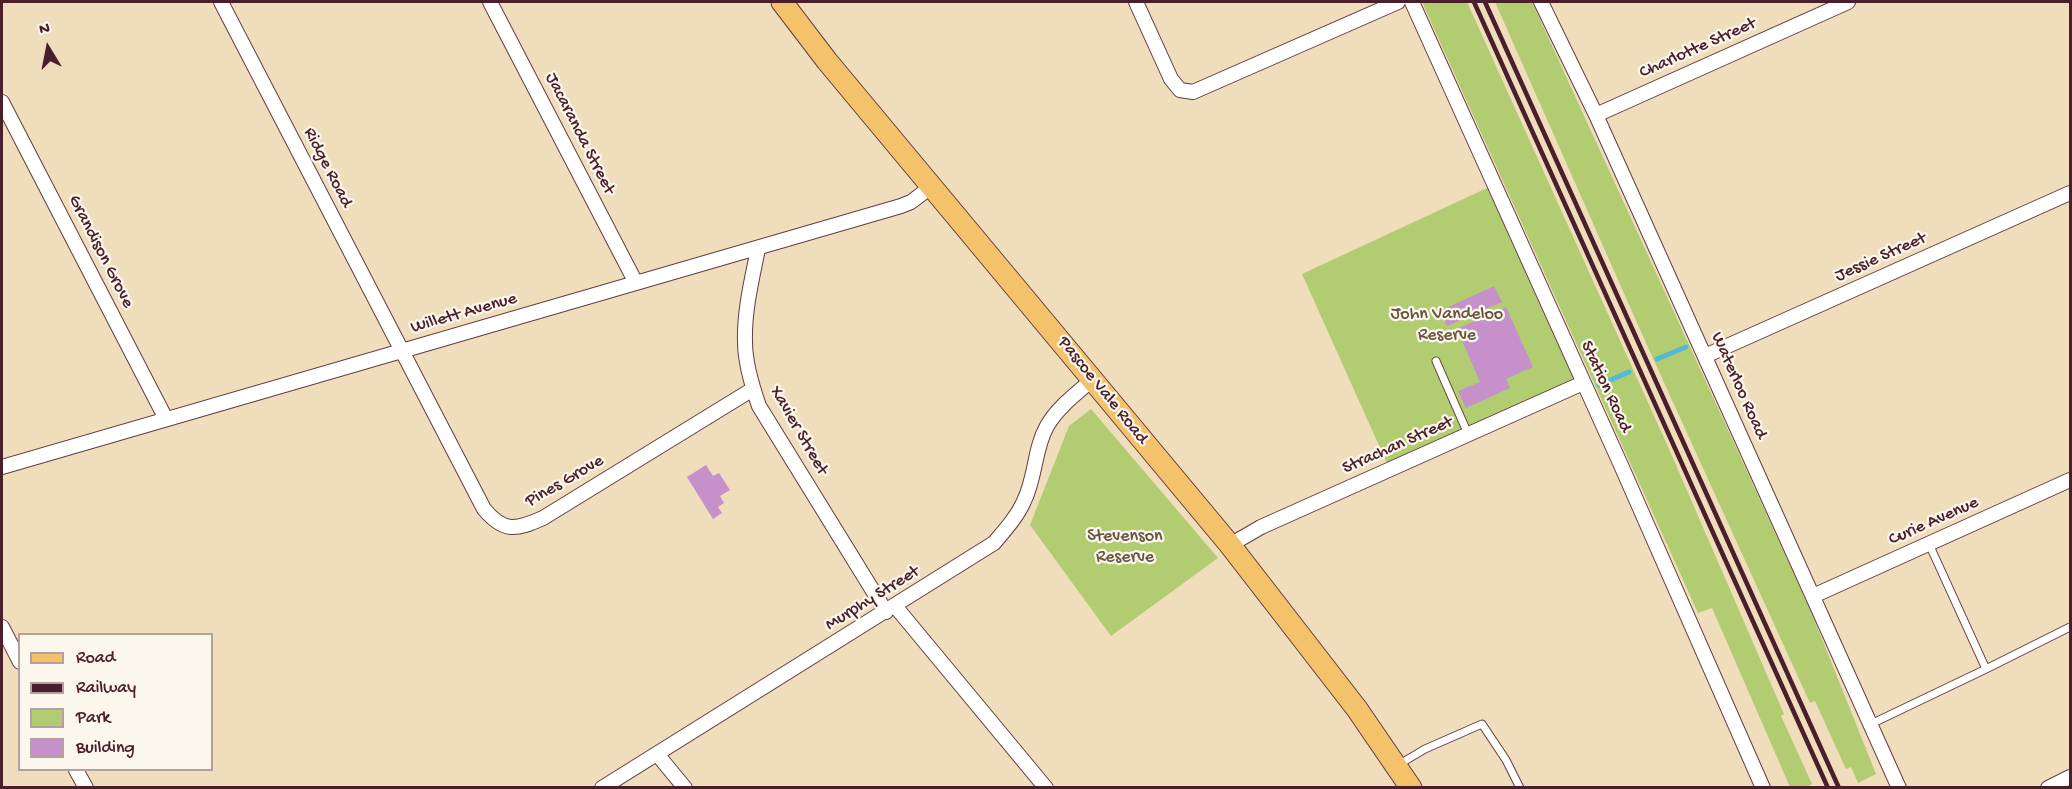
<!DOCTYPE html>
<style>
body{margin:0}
#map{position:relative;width:2072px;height:789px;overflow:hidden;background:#efddbb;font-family:"Gochi Hand",sans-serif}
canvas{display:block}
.frame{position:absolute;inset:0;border:3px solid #4a1f2b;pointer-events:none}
.legend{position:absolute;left:18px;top:633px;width:195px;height:138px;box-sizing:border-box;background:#fbf7ec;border:2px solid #b4a19f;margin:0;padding:8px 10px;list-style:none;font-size:18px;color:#4a1f2b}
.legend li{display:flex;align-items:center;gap:12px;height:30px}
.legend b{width:30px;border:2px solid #b4a19f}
.north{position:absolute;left:18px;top:18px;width:60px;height:60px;-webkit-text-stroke:4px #fbf7ec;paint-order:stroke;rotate:350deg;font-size:16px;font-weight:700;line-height:24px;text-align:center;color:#4a1f2b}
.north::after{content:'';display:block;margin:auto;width:21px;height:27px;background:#4a1f2b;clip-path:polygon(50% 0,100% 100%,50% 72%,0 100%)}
</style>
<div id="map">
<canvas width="2072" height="789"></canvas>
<div class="frame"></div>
<ul class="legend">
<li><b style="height:8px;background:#f3c26a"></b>Road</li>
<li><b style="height:8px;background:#4a1f2b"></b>Railway</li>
<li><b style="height:16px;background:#b2cc72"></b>Park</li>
<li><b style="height:16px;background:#c690cb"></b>Building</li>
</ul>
<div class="north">N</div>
</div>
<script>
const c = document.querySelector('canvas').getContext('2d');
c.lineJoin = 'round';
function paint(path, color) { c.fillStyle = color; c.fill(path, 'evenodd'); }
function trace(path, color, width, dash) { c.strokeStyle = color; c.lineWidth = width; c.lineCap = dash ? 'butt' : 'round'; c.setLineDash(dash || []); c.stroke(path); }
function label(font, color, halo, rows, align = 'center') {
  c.font = font + ' "Gochi Hand",sans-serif'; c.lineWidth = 4.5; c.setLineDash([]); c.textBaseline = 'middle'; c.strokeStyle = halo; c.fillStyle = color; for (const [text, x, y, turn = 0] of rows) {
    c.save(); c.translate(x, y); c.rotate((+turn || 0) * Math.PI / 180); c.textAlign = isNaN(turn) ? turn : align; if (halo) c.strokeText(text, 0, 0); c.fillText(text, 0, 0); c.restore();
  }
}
paint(new Path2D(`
 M 1422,2 L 1467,2 L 1669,449 L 1784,714 L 1781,716 L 1812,784 L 1807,787 L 1790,787 L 1712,608 L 1698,613 Z
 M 1495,2 L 1532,2 L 1810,609 L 1876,774 L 1858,783 L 1851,767 L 1846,769 L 1815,701 L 1810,703 L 1646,343 Z
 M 1500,182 L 1589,377 L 1390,470 L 1302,274 Z
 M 1091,409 L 1218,558 L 1111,636 L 1030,525 L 1069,426 Z`), '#b2cc72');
trace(new Path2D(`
 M 1657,359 L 1686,347
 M 1599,385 L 1629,372`), '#53bad1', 5);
paint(new Path2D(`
 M 1494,286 L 1502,302 L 1447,326 L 1440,311 Z
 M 1506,307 L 1533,367 L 1506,379 L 1510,388 L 1466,408 L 1458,391 L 1480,382 L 1457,329 Z
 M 706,465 L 713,476 L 719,473 L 730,490 L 720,496 L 724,503 L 718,507 L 722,513 L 713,519 L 687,477 Z`), '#c690cb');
const service = new Path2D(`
 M 1436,361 L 1468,434
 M 1986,669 L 2070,627
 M 1871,724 L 1986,669 L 1929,544
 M 1398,765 L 1425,749 L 1482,724 L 1506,760 L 1520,788`);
const minor = new Path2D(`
 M 221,2 L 484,509 C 504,533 516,530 543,518 L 753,389
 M 490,2 L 636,283
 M 1136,2 L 1171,79 L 1180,90 L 1193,92 L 1398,2
 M 1412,2 L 1620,463 L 1763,788
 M 1541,2 L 1596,115 L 1899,788
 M 2,102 L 166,419
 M 1596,115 L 1848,2
 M 758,249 C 752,279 744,311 745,342 C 745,363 752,386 759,406 L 886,612
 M 1705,356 L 2070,193
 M 2,467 L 901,206 L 911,202 L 932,186
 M 1230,545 L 1261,527 L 1583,383
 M 1813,596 L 2070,480
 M 895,606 L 1046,788
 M 2,627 L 20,662
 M 657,754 L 685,788
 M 76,770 L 86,788
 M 602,788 L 994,543 C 1005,530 1017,517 1024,501 C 1036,477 1034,449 1047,426 C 1058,407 1077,393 1093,379
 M 2048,788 L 2070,777`);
const primary = new Path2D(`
 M 782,2 L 827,61 L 1230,545 L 1357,709 L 1411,788`);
trace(service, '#633c41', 9);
trace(minor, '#633c41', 16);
trace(primary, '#633c41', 23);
trace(service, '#fff', 7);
trace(minor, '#fff', 14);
trace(primary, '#f3c26a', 21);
trace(new Path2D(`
 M 1474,2 L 1828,788
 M 1485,2 L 1839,788`), '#4a1f2b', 4.5);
label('18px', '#4a1f2b', '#fbf7ec', [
 ["Charlotte Street",1698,49,-24],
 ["Jacaranda Street",579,134,63],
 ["Ridge Road",327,168,63],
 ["Grandison Grove",100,252,63],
 ["Jessie Street",1881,258,-24],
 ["Willett Avenue",464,314,-16],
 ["Waterloo Road",1738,386,66],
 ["Station Road",1605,387,65],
 ["Pascoe Vale Road",1102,391,51],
 ["Xavier Street",798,431,60],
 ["Strachan Street",1398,446,-24],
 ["Pines Grove",565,482,-30],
 ["Curie Avenue",1934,522,-24],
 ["Murphy Street",873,599,-32]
]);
label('18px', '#695340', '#fbf7ec', [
 ["John Vandeloo",1447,315],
 ["Reserve",1447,336],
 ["Stevenson",1125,537],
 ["Reserve",1125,558]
]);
</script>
